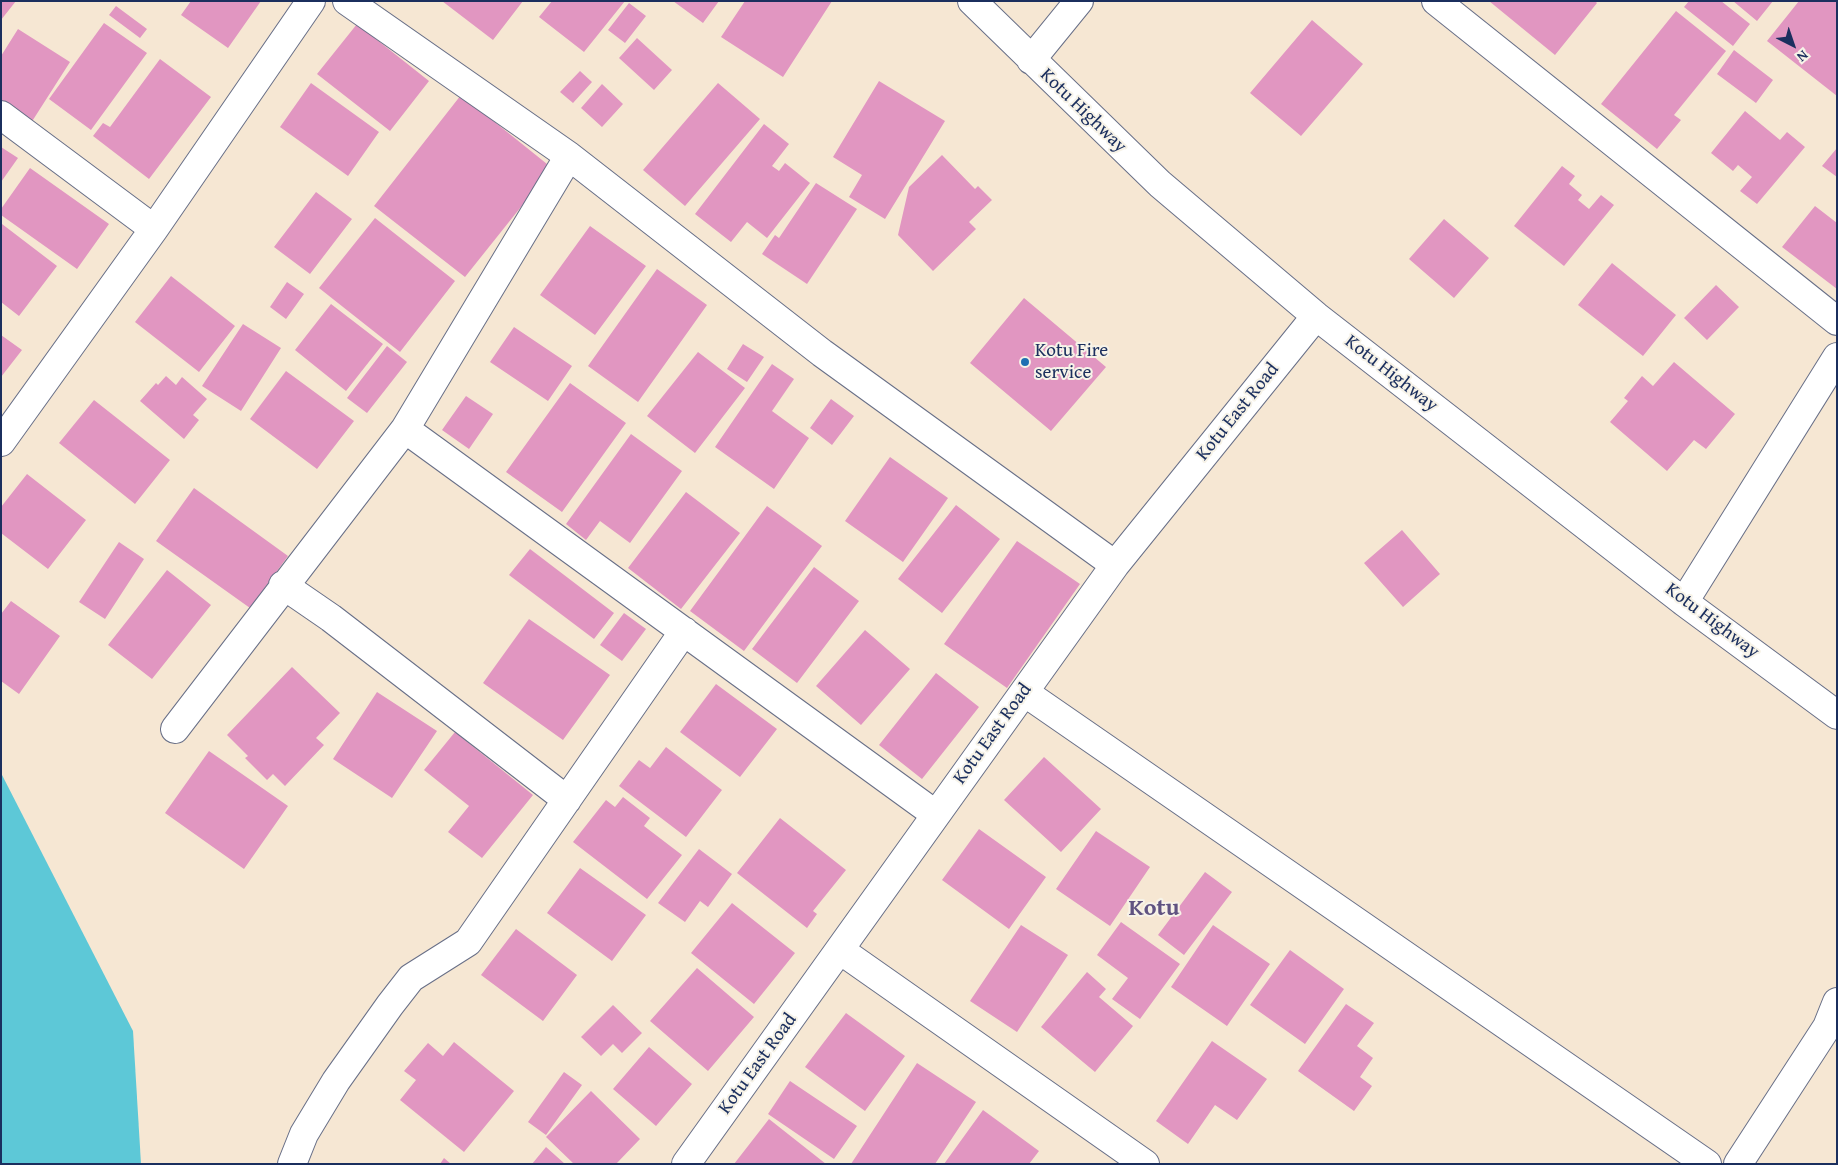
<!DOCTYPE html>
<style>
body{margin:0}
#map{position:relative;width:1838px;height:1165px;overflow:hidden;background:#f6e7d3;font-family:"Gentium Book Plus",serif}
canvas{display:block}
.frame{position:absolute;inset:0;border:2px solid #1b2f5e;pointer-events:none}
.north{position:absolute;left:1768px;top:20px;width:50px;height:50px;-webkit-text-stroke:4px #f7f3e8;paint-order:stroke;rotate:139deg;font-size:14px;font-weight:700;line-height:20px;text-align:center;color:#1b2f5e}
.north::after{content:'';display:block;margin:auto;width:18px;height:22px;background:#1b2f5e;clip-path:polygon(50% 0,100% 100%,50% 72%,0 100%)}
</style>
<div id="map">
<canvas width="1838" height="1165"></canvas>
<div class="frame"></div>
<div class="north">N</div>
</div>
<script>
const c = document.querySelector('canvas').getContext('2d');
c.lineJoin = 'round';
function paint(path, color) { c.fillStyle = color; c.fill(path, 'evenodd'); }
function trace(path, color, width, dash) { c.strokeStyle = color; c.lineWidth = width; c.lineCap = dash ? 'butt' : 'round'; c.setLineDash(dash || []); c.stroke(path); }
function label(font, color, halo, rows, align = 'center') {
  c.font = font + ' "Gentium Book Plus",serif'; c.lineWidth = 4; c.setLineDash([]); c.textBaseline = 'middle'; c.strokeStyle = halo; c.fillStyle = color; for (const [text, x, y, turn = 0] of rows) {
    c.save(); c.translate(x, y); c.rotate((+turn || 0) * Math.PI / 180); c.textAlign = isNaN(turn) ? turn : align; if (halo) c.strokeText(text, 0, 0); c.fillText(text, 0, 0); c.restore();
  }
}
paint(new Path2D(`
 M 1,773 L 133,1031 L 141,1164 L 1,1164 Z`), '#5dc8d7');
paint(new Path2D(`
 M 1,1 L 16,1 L 1,20 Z
 M 191,1 L 261,1 L 228,48 L 181,15 Z
 M 442,1 L 523,1 L 493,40 Z
 M 552,1 L 625,1 L 584,52 L 539,17 Z
 M 673,1 L 719,1 L 703,23 Z
 M 745,1 L 832,1 L 783,77 L 721,37 Z
 M 1489,1 L 1595,1 L 1597,3 L 1555,55 Z
 M 1689,1 L 1721,1 L 1750,24 L 1733,46 L 1684,7 Z
 M 1733,1 L 1773,1 L 1757,21 Z
 M 1799,1 L 1837,1 L 1837,96 L 1767,41 Z
 M 629,3 L 646,16 L 625,43 L 608,30 Z
 M 116,6 L 147,29 L 140,38 L 109,15 Z
 M 1676,11 L 1726,51 L 1674,115 L 1681,120 L 1657,149 L 1601,104 Z
 M 1312,20 L 1363,64 L 1301,136 L 1250,93 Z
 M 104,23 L 147,53 L 91,130 L 49,99 Z
 M 357,24 L 429,81 L 390,131 L 317,74 Z
 M 18,29 L 70,62 L 31,123 L 1,104 L 1,56 Z
 M 637,38 L 672,70 L 654,90 L 619,58 Z
 M 1734,50 L 1773,80 L 1756,103 L 1717,74 Z
 M 160,59 L 211,97 L 149,179 L 93,136 L 103,123 L 110,127 Z
 M 580,71 L 592,82 L 573,103 L 560,92 Z
 M 879,81 L 945,121 L 885,219 L 849,197 L 862,175 L 833,157 Z
 M 311,83 L 379,132 L 348,176 L 280,127 Z
 M 718,83 L 760,119 L 685,206 L 643,170 Z
 M 602,84 L 623,104 L 602,127 L 581,108 Z
 M 461,95 L 552,168 L 465,277 L 374,206 Z
 M 1745,111 L 1780,140 L 1787,132 L 1805,147 L 1757,204 L 1740,191 L 1752,177 L 1738,165 L 1733,171 L 1711,153 Z
 M 764,124 L 789,144 L 772,166 L 779,171 L 785,163 L 810,183 L 767,238 L 747,222 L 731,242 L 695,214 Z
 M 1,147 L 18,158 L 1,182 Z
 M 1837,148 L 1837,177 L 1822,166 Z
 M 942,155 L 975,189 L 978,186 L 992,200 L 969,222 L 976,229 L 933,271 L 898,235 L 909,187 Z
 M 1562,166 L 1575,176 L 1569,184 L 1582,195 L 1578,200 L 1589,209 L 1601,195 L 1614,205 L 1564,266 L 1514,226 Z
 M 30,168 L 109,224 L 77,269 L 1,215 L 1,209 Z
 M 816,183 L 857,209 L 807,284 L 762,254 L 775,235 L 779,238 Z
 M 316,192 L 352,219 L 310,274 L 274,247 Z
 M 1815,206 L 1837,223 L 1837,289 L 1782,247 Z
 M 375,218 L 455,281 L 400,352 L 319,288 Z
 M 1444,219 L 1489,258 L 1454,298 L 1409,259 Z
 M 2,224 L 57,266 L 19,316 L 1,302 Z
 M 590,226 L 646,266 L 595,335 L 540,295 Z
 M 1612,263 L 1676,315 L 1643,356 L 1578,305 Z
 M 657,269 L 707,305 L 638,402 L 588,366 Z
 M 171,276 L 235,326 L 199,372 L 135,322 Z
 M 287,282 L 304,294 L 286,319 L 270,307 Z
 M 1716,285 L 1739,307 L 1707,340 L 1684,318 Z
 M 1024,298 L 1106,367 L 1051,431 L 970,363 Z
 M 331,304 L 383,344 L 346,391 L 295,350 Z
 M 243,324 L 281,348 L 241,411 L 202,386 Z
 M 514,327 L 572,366 L 548,401 L 490,362 Z
 M 1,335 L 22,350 L 1,377 Z
 M 743,344 L 764,357 L 747,382 L 727,369 Z
 M 387,346 L 407,362 L 367,413 L 347,398 Z
 M 698,352 L 745,388 L 695,453 L 647,416 Z
 M 1674,362 L 1735,414 L 1706,449 L 1694,440 L 1667,471 L 1610,422 L 1628,401 L 1624,398 L 1642,376 L 1653,386 Z
 M 772,364 L 794,379 L 772,411 L 809,438 L 774,489 L 715,447 Z
 M 286,371 L 354,421 L 317,469 L 250,419 Z
 M 166,376 L 176,385 L 182,377 L 207,399 L 193,415 L 199,420 L 184,439 L 140,401 L 156,383 L 158,385 Z
 M 570,383 L 626,423 L 562,512 L 506,472 Z
 M 466,396 L 493,414 L 469,449 L 442,430 Z
 M 831,399 L 854,416 L 832,445 L 810,428 Z
 M 94,400 L 170,460 L 135,504 L 59,443 Z
 M 631,434 L 682,471 L 630,543 L 600,521 L 586,540 L 566,524 Z
 M 890,457 L 948,498 L 903,562 L 845,521 Z
 M 27,474 L 86,520 L 48,569 L 1,533 L 1,507 Z
 M 194,488 L 288,556 L 250,608 L 156,541 Z
 M 686,492 L 740,533 L 681,609 L 628,568 Z
 M 956,505 L 1000,539 L 942,613 L 898,579 Z
 M 767,506 L 822,546 L 744,651 L 690,611 Z
 M 1402,530 L 1440,574 L 1403,607 L 1364,563 Z
 M 1017,541 L 1080,584 L 1007,688 L 944,644 Z
 M 119,542 L 144,559 L 105,619 L 79,602 Z
 M 530,549 L 614,613 L 594,639 L 509,575 Z
 M 814,567 L 859,601 L 797,683 L 752,649 Z
 M 167,570 L 211,605 L 152,679 L 108,645 Z
 M 11,601 L 60,636 L 19,694 L 1,681 L 1,614 Z
 M 624,613 L 646,629 L 622,661 L 600,645 Z
 M 529,619 L 610,675 L 563,740 L 483,683 Z
 M 865,630 L 910,669 L 861,725 L 816,686 Z
 M 292,667 L 340,713 L 316,738 L 324,745 L 285,786 L 273,774 L 267,780 L 245,758 L 248,756 L 227,735 Z
 M 936,673 L 979,707 L 922,779 L 879,745 Z
 M 716,684 L 777,729 L 740,777 L 680,732 Z
 M 377,692 L 437,731 L 392,798 L 333,759 Z
 M 455,732 L 533,795 L 482,858 L 448,832 L 469,806 L 424,770 Z
 M 666,747 L 722,790 L 686,837 L 619,786 L 639,760 L 650,768 Z
 M 209,751 L 288,806 L 244,869 L 165,813 Z
 M 1044,757 L 1101,809 L 1061,852 L 1004,800 Z
 M 623,797 L 650,818 L 644,826 L 682,855 L 647,899 L 573,842 L 606,800 L 615,807 Z
 M 780,818 L 846,870 L 813,911 L 817,914 L 807,928 L 737,873 Z
 M 979,829 L 1046,877 L 1009,929 L 942,880 Z
 M 1096,831 L 1150,867 L 1110,926 L 1056,889 Z
 M 699,849 L 732,874 L 708,907 L 700,901 L 685,922 L 658,903 Z
 M 580,868 L 646,915 L 612,961 L 547,913 Z
 M 1205,872 L 1232,892 L 1184,955 L 1158,935 Z
 M 732,903 L 795,953 L 754,1004 L 691,953 Z
 M 1121,922 L 1180,964 L 1140,1019 L 1112,999 L 1128,978 L 1097,955 Z
 M 1021,925 L 1068,955 L 1017,1032 L 970,1001 Z
 M 1213,925 L 1270,964 L 1227,1026 L 1171,987 Z
 M 516,929 L 577,975 L 543,1021 L 481,975 Z
 M 1290,950 L 1344,989 L 1305,1044 L 1250,1005 Z
 M 697,968 L 754,1017 L 708,1071 L 650,1021 Z
 M 1087,972 L 1106,989 L 1099,997 L 1133,1026 L 1095,1072 L 1041,1027 Z
 M 1346,1004 L 1374,1023 L 1357,1046 L 1373,1058 L 1360,1077 L 1372,1086 L 1354,1111 L 1298,1071 Z
 M 613,1005 L 642,1033 L 622,1053 L 613,1044 L 601,1056 L 581,1037 Z
 M 846,1013 L 905,1056 L 865,1111 L 805,1067 Z
 M 1212,1041 L 1267,1079 L 1237,1120 L 1215,1105 L 1188,1144 L 1156,1121 Z
 M 454,1042 L 514,1091 L 464,1152 L 400,1100 L 416,1080 L 404,1071 L 428,1043 L 443,1056 Z
 M 649,1047 L 692,1084 L 656,1126 L 613,1089 Z
 M 917,1063 L 976,1102 L 935,1164 L 851,1164 Z
 M 564,1072 L 582,1085 L 546,1135 L 528,1122 Z
 M 790,1081 L 857,1126 L 834,1159 L 768,1114 Z
 M 591,1091 L 640,1139 L 616,1164 L 574,1164 L 546,1137 Z
 M 983,1110 L 1039,1151 L 1029,1164 L 944,1164 Z
 M 769,1119 L 826,1164 L 734,1164 Z
 M 546,1147 L 565,1164 L 532,1164 Z
 M 444,1158 L 451,1164 L 440,1164 Z`), '#e196c1');
const minor = new Path2D(`
 M 347,1 L 569,156 L 822,353 L 1115,565
 M 972,1 L 1160,184 L 1316,316 L 1684,602 L 1837,715
 M 1436,1 L 1837,321
 M 1031,60 L 1079,1
 M 1,115 L 154,229
 M 405,429 L 935,814
 M 1,442 L 154,229 L 311,1
 M 283,585 L 331,618 L 567,800
 M 1684,602 L 1837,357
 M 1024,692 L 1707,1164
 M 175,729 L 405,429 L 569,156
 M 840,950 L 1145,1164
 M 292,1164 L 304,1134 L 336,1081 L 390,1005 L 411,978 L 468,942 L 684,631
 M 686,1164 L 1115,565 L 1316,316
 M 1738,1164 L 1827,1027 L 1837,1002`);
trace(minor, '#686f87', 30);
trace(minor, '#fff', 28);
for (const [x, y, r, color] of [
 [1025,362,5,"#1f6fb2"]
]) { const dot = new Path2D(); dot.arc(x, y, r, 0, 2 * Math.PI); c.fillStyle = color; c.fill(dot); trace(dot, '#f7f3e8', 2); }
label('19px', '#1b2f5e', '#f7f3e8', [
 ["Kotu Highway",1083,111,44],
 ["Kotu Highway",1391,374,38],
 ["Kotu East Road",1238,412,-51],
 ["Kotu Highway",1712,621,37],
 ["Kotu East Road",993,734,-54],
 ["Kotu East Road",758,1064,-54]
]);
label('19px', '#1b2f5e', '#f7f3e8', [
 ["Kotu Fire",1035,351],
 ["service",1035,373]
], 'left');
label('bold 24px', '#605381', '#f7f3e8', [
 ["Kotu",1154,909]
]);
</script>
